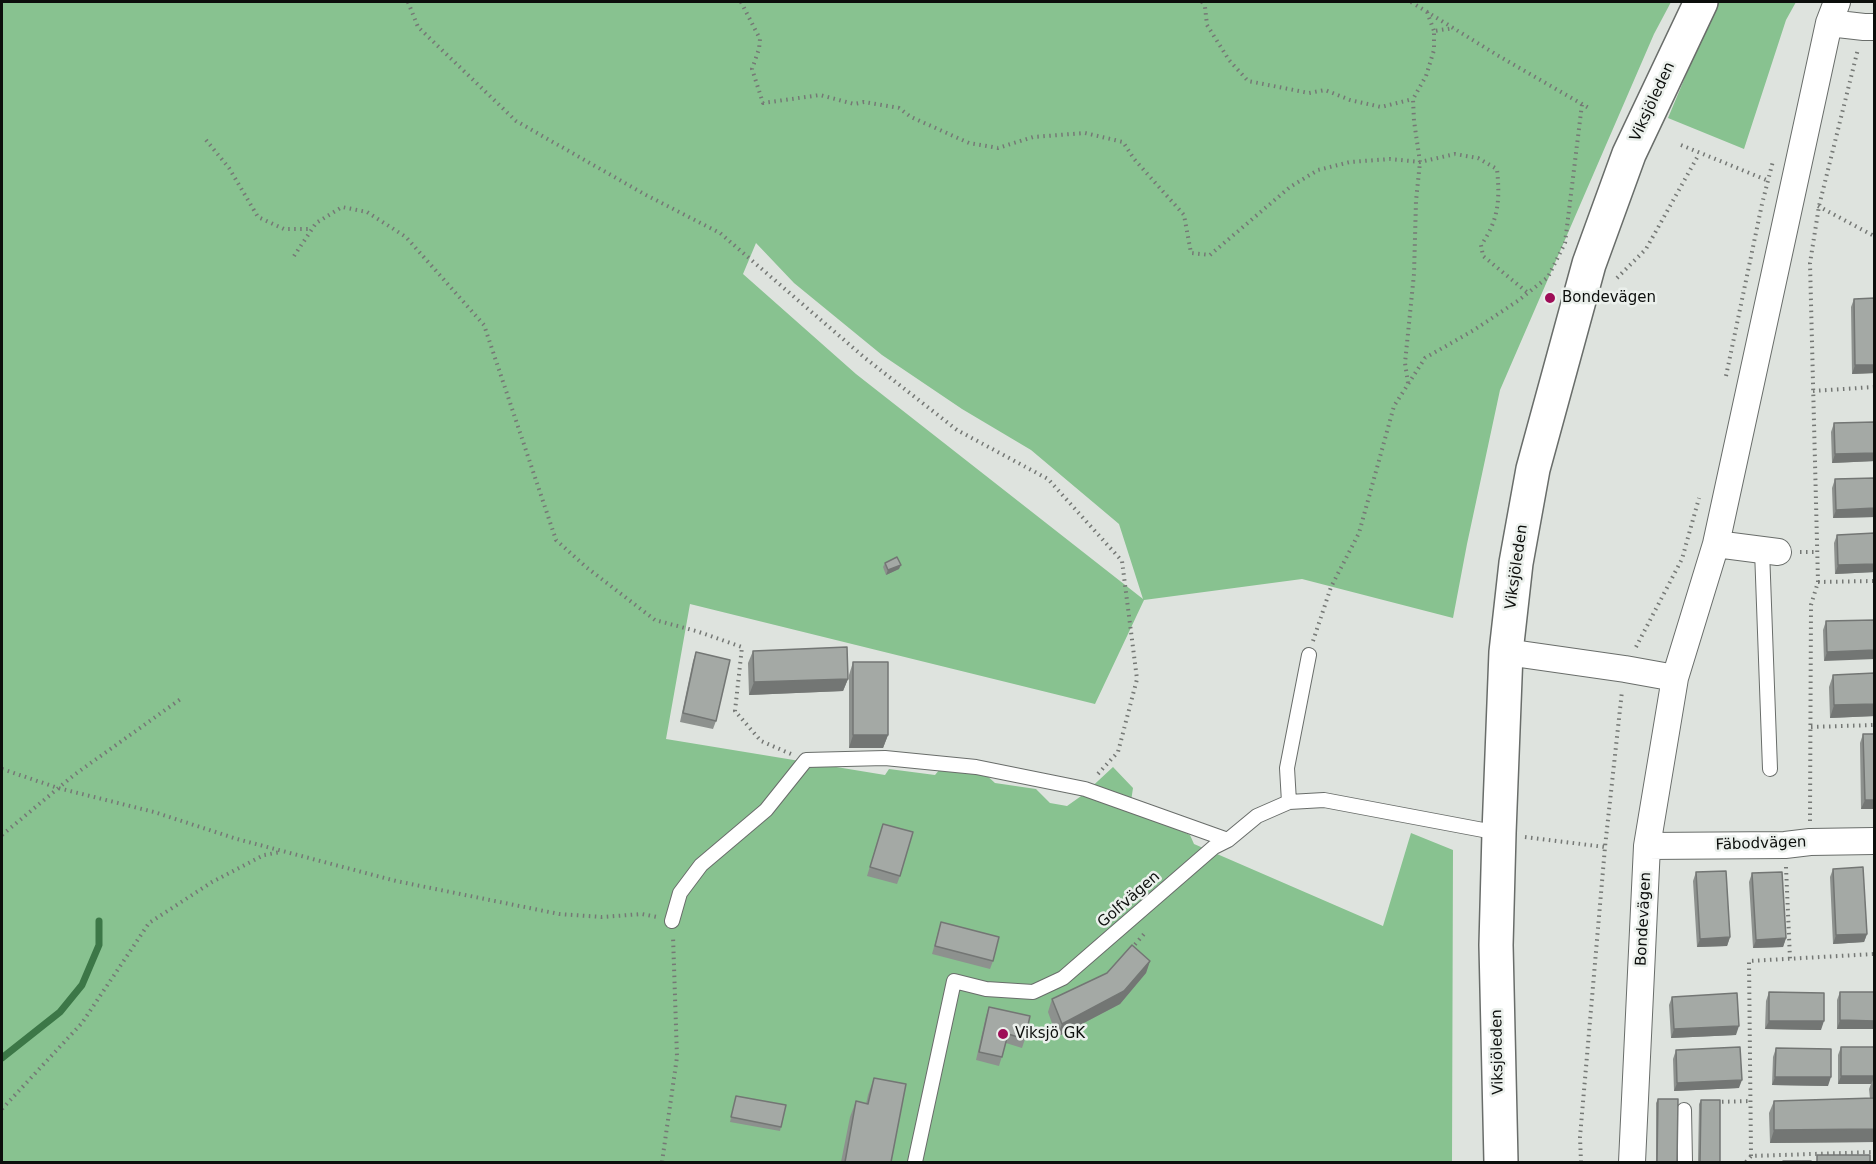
<!DOCTYPE html>
<meta charset="utf-8">
<style>
body{margin:0}
#map{position:relative;width:1876px;height:1164px;overflow:hidden;background:#dee3de;font-family:"DejaVu Sans",sans-serif}
canvas{display:block}
.frame{position:absolute;inset:0;border:3px solid #0c0e0c;pointer-events:none}
</style>
<div id="map">
<canvas width="1876" height="1164"></canvas>
<div class="frame"></div>
</div>
<script>
const c = document.querySelector('canvas').getContext('2d');
c.lineJoin = 'round';
function paint(path, color) { c.fillStyle = color; c.fill(path, 'evenodd'); }
function trace(path, color, width, dash) { c.strokeStyle = color; c.lineWidth = width; c.lineCap = dash ? 'butt' : 'round'; c.setLineDash(dash || []); c.stroke(path); }
function label(font, color, halo, rows, align = 'center') {
  c.font = font + ' "DejaVu Sans",sans-serif'; c.lineWidth = 5; c.setLineDash([]); c.textBaseline = 'middle'; c.strokeStyle = halo; c.fillStyle = color; for (const [text, x, y, turn = 0] of rows) {
    c.save(); c.translate(x, y); c.rotate((+turn || 0) * Math.PI / 180); c.textAlign = isNaN(turn) ? turn : align; if (halo) c.strokeText(text, 0, 0); c.fillText(text, 0, 0); c.restore();
  }
}
paint(new Path2D(`
 M 2,2 L 1671,2 L 1654,34 L 1500,390 L 1467,544 L 1453,618 L 1302,579 L 1144,600 L 1095,704 L 690,604 L 666,739 L 885,775 L 889,769 L 935,775 L 949,758 L 973,763 L 995,783 L 1036,789 L 1050,803 L 1067,806 L 1084,794 L 1113,767 L 1133,788 L 1130,808 L 1190,835 L 1194,844 L 1383,926 L 1411,833 L 1453,850 L 1452,1162 L 2,1162 ZM 756,243 L 794,283 L 882,355 L 962,409 L 1031,450 L 1119,524 L 1143,599 L 856,374 L 743,274 Z
 M 1719,2 L 1796,2 L 1786,20 L 1744,149 L 1668,118 L 1709,20 Z`), '#88c290');
trace(new Path2D(`
 M 2,1058 L 60,1012 L 82,985 L 99,945 L 99,921`), '#3c7747', 7);
const lane = new Path2D(`
 M 1762,550 L 1770,769
 M 1289,802 L 1287,768 L 1309,655
 M 672,921 L 680,893 L 701,865 L 766,810 L 806,760 L 885,758 L 976,767 L 1085,789 L 1228,840
 M 1684,1110 L 1685,1162
 M 915,1162 L 954,981 L 986,989 L 1033,992 L 1063,978 L 1214,847 L 1228,840 L 1257,816 L 1289,802 L 1324,800 L 1499,833`);
const street = new Path2D(`
 M 1829,23 L 1864,27 L 1874,27
 M 1716,544 L 1778,552
 M 1506,652 L 1625,669 L 1675,678
 M 1647,846 L 1785,845 L 1810,842 L 1874,841
 M 1632,1162 L 1647,846 L 1675,678 L 1716,544 L 1829,23 L 1837,2`);
const secondary = new Path2D(`
 M 1501,1162 L 1496,945 L 1499,833 L 1506,652 L 1516,563 L 1533,469 L 1589,264 L 1629,154 L 1701,2`);
trace(lane, '#696d6a', 16);
trace(street, '#696d6a', 28);
trace(secondary, '#696d6a', 36);
trace(new Path2D(`
 M 408,2 L 418,27 L 516,121 L 646,195 L 720,233 L 865,358 L 957,430 L 1048,479 L 1122,561 L 1137,679 L 1118,752 L 1096,776
 M 741,2 L 760,39 L 759,49 L 752,69 L 763,103 L 820,95 L 854,104 L 864,102 L 899,108 L 911,117 L 969,143 L 998,148 L 1033,137 L 1085,133 L 1123,142 L 1134,159 L 1184,215 L 1191,253 L 1210,255 L 1290,187 L 1318,170 L 1350,162 L 1390,159 L 1420,162 L 1455,154 L 1478,158 L 1497,169 C 1500,199 1499,220 1481,245 L 1483,256 L 1528,293
 M 1202,2 L 1205,7 L 1207,25 L 1229,60 L 1248,81 L 1309,93 L 1325,90 L 1350,100 L 1381,107 L 1413,99
 M 1411,2 L 1497,55 L 1589,108
 M 1427,12 L 1434,31
 M 206,140 L 229,168 L 258,217 L 284,229 L 311,229
 M 1681,145 L 1769,181
 M 1818,206 L 1874,236
 M 294,256 L 316,223 L 342,207 L 367,212 L 406,237 L 484,325 L 556,540 L 586,567 L 655,620 L 696,631 L 742,647 L 735,711 L 761,741 L 791,754
 M 1617,278 L 1646,249 L 1699,154
 M 1726,376 L 1762,204 L 1773,161
 M 1408,383 L 1405,363 L 1414,274 L 1416,201 L 1420,162 L 1414,121 L 1413,99 L 1426,76 L 1434,50 L 1434,31 L 1454,28
 M 1813,391 L 1874,387
 M 1800,552 L 1817,552
 M 1818,582 L 1874,581
 M 1313,641 L 1331,587 L 1359,533 L 1394,406 L 1425,358 L 1474,330 L 1519,300 L 1548,277 L 1565,243 L 1582,104
 M 1636,647 L 1682,559 L 1699,498
 M 1811,727 L 1874,725
 M 2,769 L 58,788 L 154,812 L 237,839 L 396,881 L 559,914 L 602,917 L 642,914 L 657,917
 M 1810,821 L 1811,605 L 1818,582 L 1810,263 L 1819,206 L 1858,49
 M 2,835 L 74,775 L 182,698
 M 1525,837 L 1605,847
 M 1786,867 L 1790,959
 M 1131,949 L 1144,934
 M 1716,1102 L 1751,1101
 M 2,1109 L 82,1023 L 149,923 L 212,882 L 264,855 L 281,852
 M 1751,1156 L 1749,961 L 1874,954
 M 662,1162 L 677,1057 L 673,936
 M 1581,1162 L 1580,1137 L 1605,847 L 1622,691
 M 1746,1162 L 1751,1156 L 1874,1152`), '#757875', 4, [1.5, 4.5]);
trace(lane, '#fff', 14);
trace(street, '#fff', 26);
trace(secondary, '#fff', 33);
paint(new Path2D(`
 M 1854,299 L 1875,373 L 1852,374 L 1851,307 Z
 M 1875,422 L 1875,461 L 1832,463 L 1831,432 L 1834,423 Z
 M 1875,478 L 1875,517 L 1833,518 L 1832,488 L 1835,479 Z
 M 1875,533 L 1875,572 L 1835,574 L 1834,543 L 1837,535 Z
 M 885,563 L 899,569 L 886,575 L 883,567 Z
 M 1875,620 L 1824,661 L 1823,630 L 1826,621 Z
 M 753,651 L 848,679 L 843,691 L 749,695 L 748,663 Z
 M 696,652 L 716,721 L 713,729 L 680,722 L 693,661 Z
 M 853,662 L 888,735 L 883,748 L 849,748 L 849,675 Z
 M 1875,673 L 1875,716 L 1830,718 L 1829,687 L 1833,675 Z
 M 1863,734 L 1875,734 L 1875,809 L 1861,809 L 1860,743 Z
 M 883,824 L 900,876 L 897,884 L 867,876 Z
 M 1833,869 L 1867,934 L 1864,942 L 1833,944 L 1830,877 Z
 M 1696,872 L 1730,937 L 1727,946 L 1697,947 L 1693,881 Z
 M 1752,873 L 1786,938 L 1783,947 L 1753,948 L 1749,882 Z
 M 941,922 L 993,961 L 990,969 L 932,954 Z
 M 1150,961 L 1146,973 L 1120,1004 L 1057,1037 L 1048,1012 L 1052,999 Z
 M 1769,992 L 1821,1030 L 1765,1029 L 1766,1001 Z
 M 1840,992 L 1875,992 L 1875,1029 L 1837,1029 L 1837,1000 Z
 M 1672,997 L 1736,1035 L 1671,1038 L 1669,1005 Z
 M 989,1007 L 1025,1039 L 1022,1048 L 1006,1043 L 999,1066 L 976,1060 L 986,1016 Z
 M 1841,1047 L 1875,1047 L 1875,1142 L 1770,1143 L 1769,1113 L 1774,1101 L 1870,1099 L 1869,1089 L 1871,1084 L 1838,1084 L 1838,1055 Z
 M 1776,1048 L 1828,1086 L 1772,1085 L 1773,1057 Z
 M 1676,1050 L 1739,1088 L 1674,1091 L 1673,1059 Z
 M 874,1078 L 891,1162 L 841,1162 L 850,1117 L 856,1101 L 866,1104 L 868,1095 Z
 M 736,1096 L 781,1127 L 780,1131 L 730,1122 Z
 M 1658,1099 L 1677,1162 L 1656,1162 L 1656,1103 Z
 M 1701,1100 L 1720,1162 L 1698,1162 L 1699,1104 Z`), '#8d918e');
paint(new Path2D(`
 M 1855,365 L 1875,365 L 1875,373 L 1852,374 Z
 M 1875,453 L 1875,461 L 1832,463 L 1835,454 Z
 M 1875,508 L 1875,517 L 1833,518 L 1836,510 Z
 M 1875,564 L 1875,572 L 1835,574 L 1838,565 Z
 M 901,565 L 899,569 L 886,575 L 888,570 Z
 M 1875,650 L 1875,659 L 1824,661 L 1827,652 Z
 M 848,679 L 843,691 L 749,695 L 754,682 Z
 M 1875,704 L 1875,716 L 1830,718 L 1834,705 Z
 M 853,735 L 888,735 L 883,748 L 849,748 Z
 M 1865,800 L 1875,800 L 1875,809 L 1861,809 Z
 M 1867,934 L 1864,942 L 1833,944 L 1836,935 Z
 M 1730,937 L 1727,946 L 1697,947 L 1700,939 Z
 M 1786,938 L 1783,947 L 1753,948 L 1756,940 Z
 M 1150,961 L 1146,973 L 1120,1004 L 1057,1037 L 1062,1024 Z
 M 1840,1020 L 1875,1021 L 1875,1029 L 1837,1029 Z
 M 1769,1021 L 1824,1021 L 1821,1030 L 1765,1029 Z
 M 1739,1026 L 1736,1035 L 1671,1038 L 1674,1029 Z
 M 1841,1076 L 1875,1076 L 1871,1084 L 1838,1084 Z
 M 1775,1077 L 1831,1077 L 1828,1086 L 1772,1085 Z
 M 1742,1080 L 1739,1088 L 1674,1091 L 1677,1083 Z
 M 1875,1129 L 1875,1142 L 1770,1143 L 1774,1130 Z`), '#737674');
const building = new Path2D(`
 M 1875,298 L 1875,365 L 1855,365 L 1854,299 Z
 M 1875,422 L 1875,453 L 1835,454 L 1834,423 Z
 M 1875,478 L 1875,508 L 1836,510 L 1835,479 Z
 M 1875,533 L 1875,564 L 1838,565 L 1837,535 Z
 M 897,557 L 901,565 L 888,570 L 885,563 Z
 M 1875,620 L 1875,650 L 1827,652 L 1826,621 Z
 M 847,647 L 848,679 L 754,682 L 753,651 Z
 M 696,652 L 730,660 L 716,721 L 683,713 Z
 M 853,662 L 888,662 L 888,735 L 853,735 Z
 M 1875,673 L 1875,704 L 1834,705 L 1833,675 Z
 M 1863,734 L 1875,734 L 1875,800 L 1865,800 Z
 M 883,824 L 913,832 L 900,876 L 870,867 Z
 M 1863,867 L 1867,934 L 1836,935 L 1833,869 Z
 M 1726,871 L 1730,937 L 1700,939 L 1696,872 Z
 M 1782,872 L 1786,938 L 1756,940 L 1752,873 Z
 M 941,922 L 999,937 L 993,961 L 935,946 Z
 M 1132,945 L 1150,961 L 1124,991 L 1062,1024 L 1052,999 L 1107,973 Z
 M 1769,992 L 1824,993 L 1824,1021 L 1769,1021 Z
 M 1840,992 L 1875,992 L 1875,1021 L 1840,1020 Z
 M 1737,993 L 1739,1026 L 1674,1029 L 1672,997 Z
 M 989,1007 L 1030,1016 L 1025,1039 L 1008,1034 L 1002,1057 L 979,1052 Z
 M 1740,1047 L 1742,1080 L 1677,1083 L 1676,1050 Z
 M 1841,1047 L 1875,1047 L 1875,1076 L 1841,1076 Z
 M 1776,1048 L 1831,1049 L 1831,1077 L 1775,1077 Z
 M 1874,1076 L 1875,1076 L 1875,1129 L 1774,1130 L 1774,1101 L 1874,1098 Z
 M 874,1078 L 906,1084 L 891,1162 L 845,1162 L 856,1101 L 868,1104 Z
 M 736,1096 L 786,1105 L 781,1127 L 731,1117 Z
 M 1658,1099 L 1678,1099 L 1677,1162 L 1657,1162 Z
 M 1701,1100 L 1720,1100 L 1720,1162 L 1700,1162 Z
 M 1817,1155 L 1870,1155 L 1870,1162 L 1817,1162 Z
 M 1783,1161 L 1811,1161 L 1812,1162 L 1783,1162 Z`);
paint(building, '#a4a9a5');
trace(building, '#737674', 1.5);
for (const [x, y, r, color] of [
 [1550,298,6,"#9e0d57"],
 [1003,1034,6,"#9e0d57"]
]) { const dot = new Path2D(); dot.arc(x, y, r, 0, 2 * Math.PI); c.fillStyle = color; c.fill(dot); trace(dot, '#ebf0ec', 2); }
label('15px', '#0c0e0c', '#ebf0ec', [
 ["Viksjöleden",1653,102,-65],
 ["Viksjöleden",1517,567,-82],
 ["Fäbodvägen",1761,844,-2],
 ["Golfvägen",1129,900,-41],
 ["Bondevägen",1644,919,-87],
 ["Viksjöleden",1498,1052,-91]
]);
label('15px', '#0c0e0c', '#ebf0ec', [
 ["Bondevägen",1562,298],
 ["Viksjö GK",1015,1034]
], 'left');
</script>
